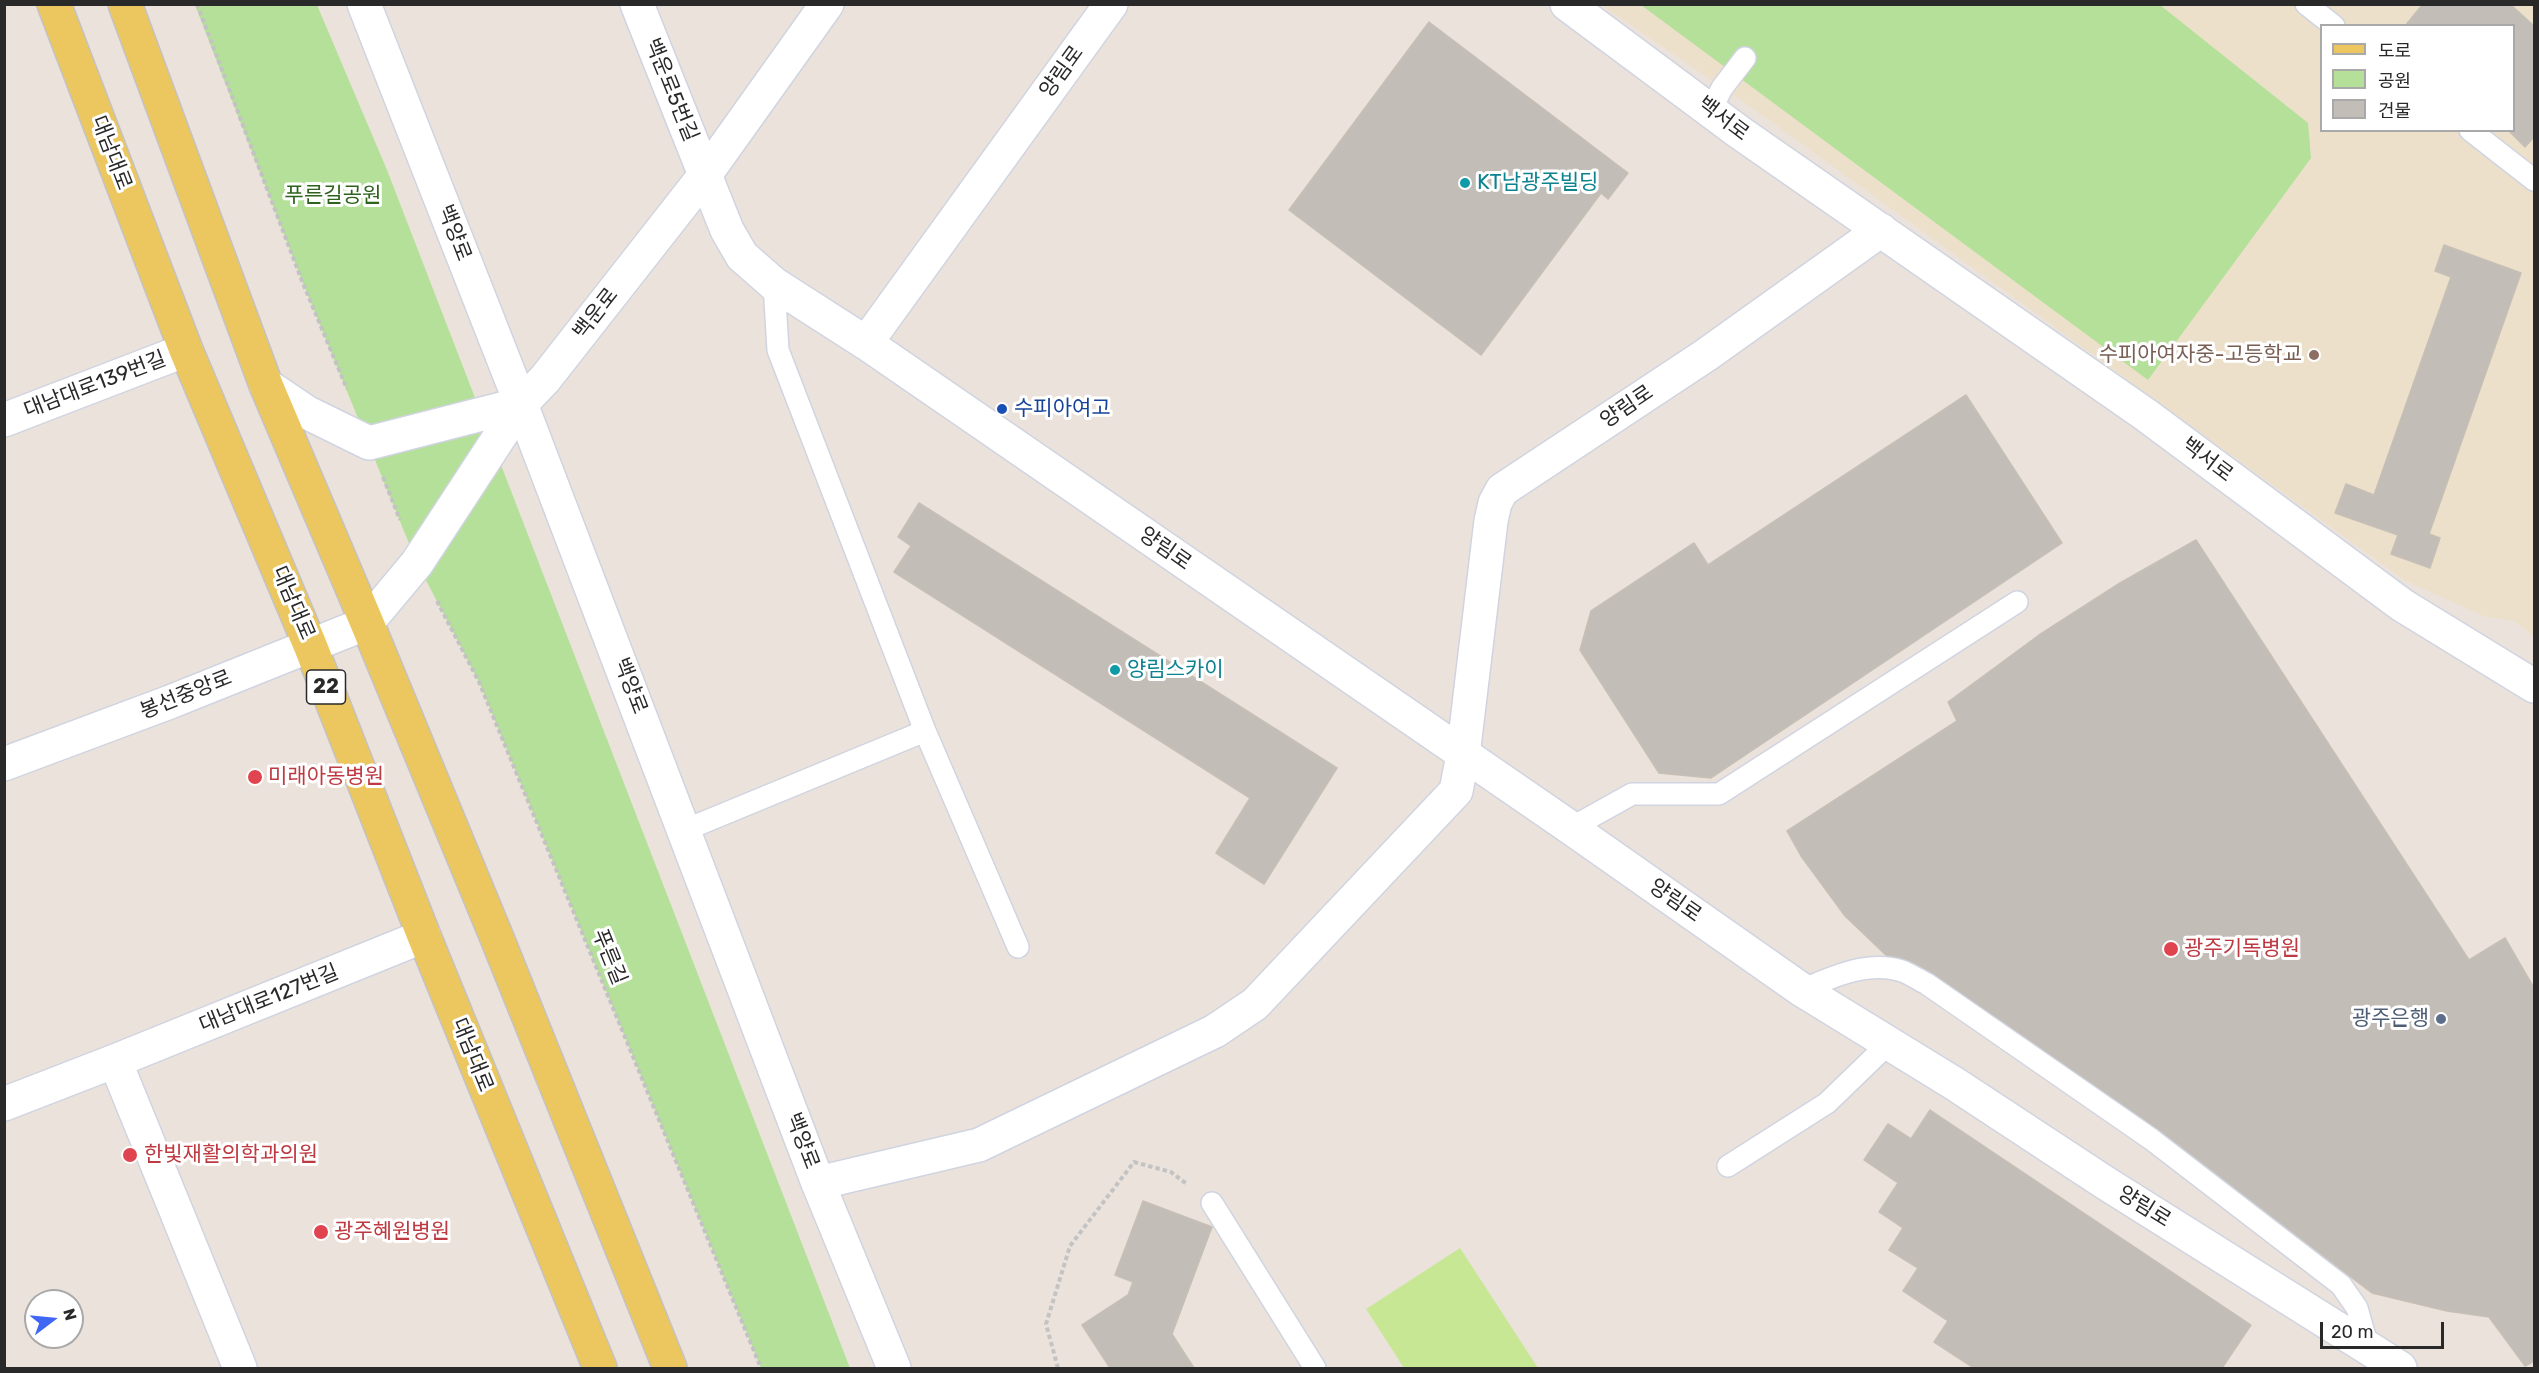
<!DOCTYPE html>
<meta charset="utf-8">
<style>
body{margin:0}
#map{position:relative;width:2539px;height:1373px;overflow:hidden;background:#ebe3db;font-family:Rubik,"Noto Sans KR",sans-serif}
canvas{display:block}
.frame{position:absolute;inset:0;border:6px solid #292929;pointer-events:none}
.legend{position:absolute;left:2320px;top:24px;width:195px;height:108px;box-sizing:border-box;background:#fff;border:2px solid #a9a9a9;margin:0;padding:8px 10px;list-style:none;font-size:18px;color:#292929}
.legend li{display:flex;align-items:center;gap:12px;height:30px}
.legend b{width:30px;border:2px solid #a9a9a9}
.north{position:absolute;left:24px;top:1289px;width:60px;height:60px;box-sizing:border-box;background:#fff;border:2px solid #a9a9a9;border-radius:50%;rotate:74deg;font-size:16px;font-weight:700;line-height:24px;text-align:center;color:#292929}
.north::after{content:'';display:block;margin:auto;width:21px;height:27px;background:#3f67f4;clip-path:polygon(50% 0,100% 100%,50% 72%,0 100%)}
.scale{position:absolute;left:2320px;top:1322px;width:124px;height:27px;box-sizing:border-box;border:3px solid #292929;border-top:0;padding-left:8px;font-size:18px;line-height:21px;white-space:nowrap;color:#292929;-webkit-text-stroke:4px #fff;paint-order:stroke}
</style>
<div id="map">
<canvas width="2539" height="1373"></canvas>
<div class="frame"></div>
<ul class="legend">
<li><b style="height:8px;background:#ecc65f"></b>도로</li>
<li><b style="height:16px;background:#b4e099"></b>공원</li>
<li><b style="height:16px;background:#c3bdb8"></b>건물</li>
</ul>
<div class="north">N</div>
<div class="scale">20 m</div>
</div>
<script>
const c = document.querySelector('canvas').getContext('2d');
c.lineJoin = 'round';
function paint(path, color) { c.fillStyle = color; c.fill(path, 'evenodd'); }
function trace(path, color, width, dash) { c.strokeStyle = color; c.lineWidth = width; c.lineCap = dash ? 'butt' : 'round'; c.setLineDash(dash || []); c.stroke(path); }
function label(font, color, halo, rows, align = 'center') {
  c.font = font + ' Rubik,"Noto Sans KR",sans-serif'; c.lineWidth = 6; c.setLineDash([]); c.textBaseline = 'middle'; c.strokeStyle = halo; c.fillStyle = color; for (const [text, x, y, turn = 0] of rows) {
    c.save(); c.translate(x, y); c.rotate((+turn || 0) * Math.PI / 180); c.textAlign = isNaN(turn) ? turn : align; if (halo) c.strokeText(text, 0, 0); c.fillText(text, 0, 0); c.restore();
  }
}
paint(new Path2D(`
 M 1601,5 L 2534,5 L 2534,637 L 2515,621 L 2486,617 L 2404,580 L 1748,105 ZM 2322,26 L 2514,26 L 2514,130 L 2322,130 Z`), '#ece0cb');
paint(new Path2D(`
 M 195,5 L 317,5 L 387,170 L 850,1368 L 761,1368 L 479,682 L 417,563 L 302,281 Z
 M 1641,5 L 2160,5 L 2308,123 L 2311,158 L 2148,380 Z`), '#b4e099');
paint(new Path2D(`
 M 1460,1248 L 1538,1368 L 1404,1368 L 1366,1309 Z`), '#c7e795');
const building = new Path2D(`
 M 2423,4 L 2510,4 L 2534,26 L 2534,137 L 2525,147 L 2508,130 L 2514,130 L 2514,26 L 2405,26 Z
 M 1429,22 L 1628,173 L 1608,199 L 1601,193 L 1481,355 L 1289,210 Z
 M 2444,245 L 2521,273 L 2429,534 L 2440,538 L 2430,568 L 2391,554 L 2398,535 L 2335,513 L 2346,484 L 2374,495 L 2451,277 L 2435,271 Z
 M 1966,395 L 2062,543 L 1711,778 L 1659,773 L 1580,650 L 1591,611 L 1694,543 L 1708,565 Z
 M 919,503 L 1337,768 L 1264,884 L 1216,853 L 1250,798 L 894,572 L 911,546 L 898,537 Z
 M 2196,540 L 2469,960 L 2505,938 L 2534,988 L 2534,1361 L 2525,1366 L 2489,1317 L 2447,1311 L 2372,1293 L 2144,1120 L 1891,960 L 1845,916 L 1801,856 L 1787,831 L 1957,721 L 1948,702 L 2039,635 L 2120,583 Z
 M 1930,1110 L 2251,1325 L 2222,1368 L 1974,1368 L 1934,1342 L 1948,1321 L 1903,1291 L 1918,1268 L 1889,1250 L 1903,1228 L 1879,1212 L 1898,1183 L 1864,1160 L 1888,1124 L 1911,1139 Z
 M 1143,1201 L 1212,1227 L 1172,1334 L 1194,1368 L 1110,1368 L 1082,1325 L 1128,1295 L 1133,1282 L 1115,1275 Z`);
paint(building, '#c3bdb8');
trace(building, '#c6bfb5', 1.5);
const service = new Path2D(`
 M 2306,4 L 2334,26
 M 1711,110 L 1722,88 L 1745,58
 M 2470,130 L 2534,180
 M 774,284 L 778,350 L 925,731 L 1018,947
 M 1571,828 L 1632,794 L 1719,794 L 2017,602
 M 685,830 L 925,731
 M 1802,990 C 1832,977 1868,960 1902,971 C 1910,974 1919,980 1927,984 L 2151,1139 L 2341,1285 L 2357,1308 L 2368,1347
 M 1728,1166 L 1827,1103 L 1888,1044
 M 1212,1203 L 1315,1368`);
const minor = new Path2D(`
 M 637,4 L 705,175
 M 1567,4 L 1739,132 L 2146,415 L 2402,605 L 2534,686
 M 866,343 L 1111,4
 M 521,404 L 545,379 L 705,175 L 827,4
 M 4,420 L 186,350
 M 115,1061 L 240,1368
 M 4,1104 L 115,1061 L 424,936
 M 818,1183 L 979,1145 L 1215,1031 L 1255,1004 L 1456,791 L 1463,755 L 1491,521 L 1495,503 L 1502,490 L 1706,355 L 1881,230`);
const tertiary = new Path2D(`
 M 364,4 L 521,404 L 818,1183 L 894,1368
 M 266,385 L 306,412 L 369,443 L 521,404
 M 4,764 L 170,702 L 367,623 L 417,563 L 521,404`);
const secondary = new Path2D(`
 M 705,175 L 727,230 L 742,256 L 774,284 L 866,343 L 1571,828 L 1802,990 L 1955,1084 L 2104,1182 L 2400,1368`);
const primary = new Path2D(`
 M 54,4 L 186,350 L 310,645 L 424,936 L 600,1368
 M 125,4 L 266,385 L 367,623 L 497,938 L 670,1368`);
trace(service, '#d0d4e1', 24);
trace(minor, '#d0d4e1', 36);
trace(tertiary, '#d0d4e1', 36);
trace(secondary, '#d0d4e1', 36);
trace(primary, '#c3c3c3', 36);
trace(new Path2D(`
 M 197,4 L 302,281 L 347,389
 M 383,477 L 400,520
 M 437,601 L 479,682 L 761,1368
 M 1058,1368 L 1046,1324 L 1070,1246 L 1134,1162 L 1171,1172 L 1188,1185`), '#c3c3c3', 4, [4.5, 3]);
trace(service, '#fff', 21);
trace(minor, '#fff', 33);
trace(tertiary, '#fff', 33);
trace(secondary, '#fff', 33);
trace(primary, '#ecc65f', 33);
for (const [x, y, r, color] of [
 [1465,183,6,"#0f9aa8"],
 [2314,355,6,"#8d6e63"],
 [1002,409,6,"#1a4fb4"],
 [1115,670,6,"#0f9aa8"],
 [255,777,8,"#e0444e"],
 [2171,949,8,"#e0444e"],
 [2441,1019,6,"#5c6f8a"],
 [130,1155,8,"#e0444e"],
 [321,1232,8,"#e0444e"]
]) { const dot = new Path2D(); dot.arc(x, y, r, 0, 2 * Math.PI); c.fillStyle = color; c.fill(dot); trace(dot, '#fff', 2); }
for (const [x, y, w] of [
 [326,687,39]
]) { const box = new Path2D(); box.roundRect(x - w / 2, y - 17, w, 34, 4.5); c.fillStyle = '#fff'; c.fill(box); trace(box, '#292929', 1.5); }
label('bold 20px', '#292929', null, [
 ["22",326,687]
]);
label('21px', '#292929', '#fff', [
 ["양림로",1062,72,-54],
 ["백운로5번길",671,90,68],
 ["백서로",1723,119,37],
 ["대남대로",111,153,69],
 ["백양로",454,233,69],
 ["백운로",596,314,-52],
 ["대남대로139번길",95,385,-21],
 ["양림로",1627,407,-34],
 ["백서로",2207,460,37],
 ["양림로",1165,549,35],
 ["대남대로",293,603,67],
 ["백양로",630,686,69],
 ["봉선중앙로",186,695,-22],
 ["양림로",1675,901,35],
 ["푸른길",609,957,68],
 ["대남대로127번길",269,999,-22],
 ["대남대로",472,1055,68],
 ["백양로",802,1141,69],
 ["양림로",2144,1207,32]
]);
label('21px', '#0d838f', '#fff', [
 ["KT남광주빌딩",1477,183],
 ["양림스카이",1127,670]
], 'left');
label('21px', '#2d631c', '#fff', [
 ["푸른길공원",333,196]
]);
label('21px', '#785e54', '#fff', [
 ["수피아여자중-고등학교",2302,355]
], 'right');
label('21px', '#164399', '#fff', [
 ["수피아여고",1014,409]
], 'left');
label('21px', '#be3a42', '#fff', [
 ["미래아동병원",268,777],
 ["광주기독병원",2184,949],
 ["한빛재활의학과의원",144,1155],
 ["광주혜원병원",334,1232]
], 'left');
label('21px', '#4e5e75', '#fff', [
 ["광주은행",2429,1019]
], 'right');
</script>
